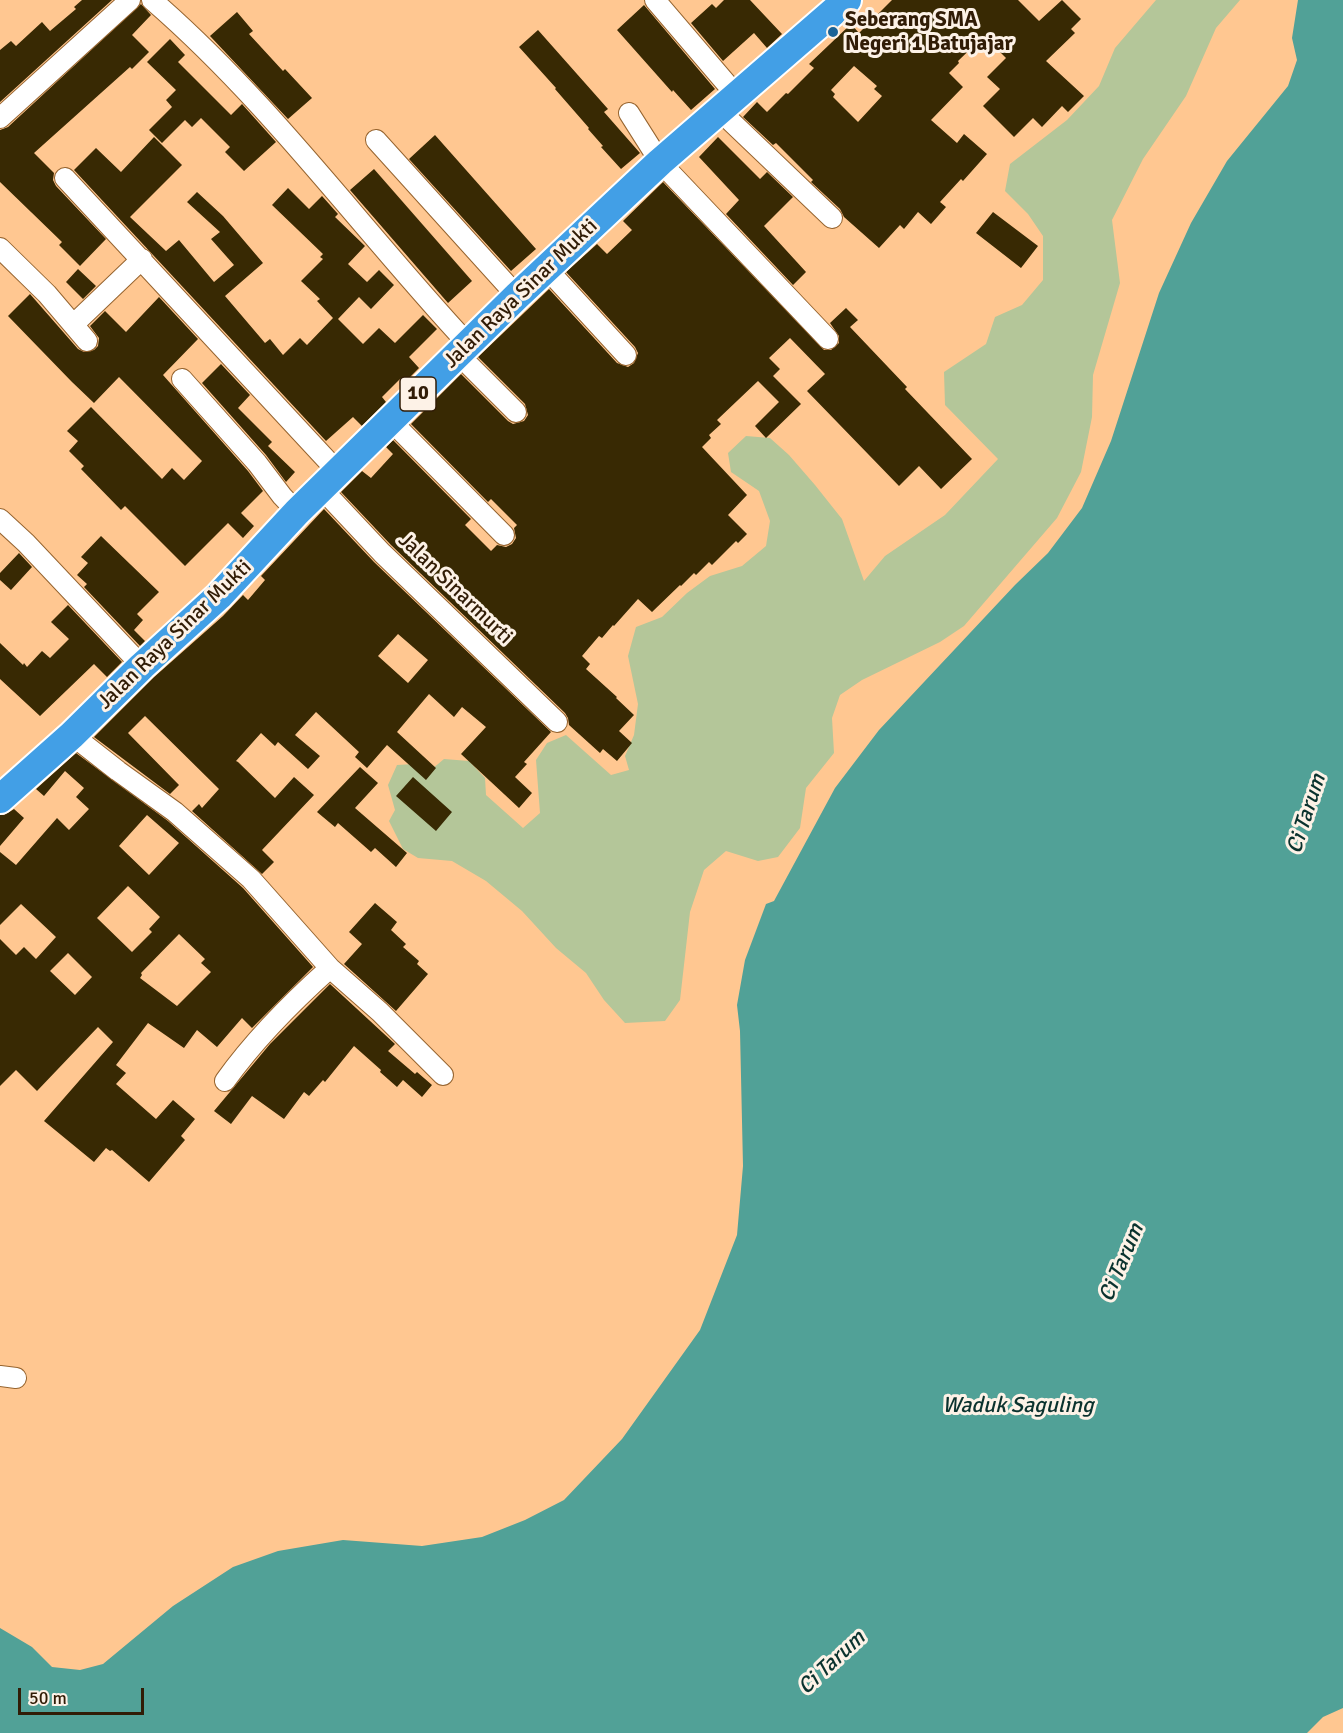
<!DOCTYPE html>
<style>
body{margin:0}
#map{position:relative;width:1343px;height:1733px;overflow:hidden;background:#ffc791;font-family:Signika,sans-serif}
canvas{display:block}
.scale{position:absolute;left:18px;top:1688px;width:126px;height:27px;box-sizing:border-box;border:3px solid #311c06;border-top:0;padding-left:8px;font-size:18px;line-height:21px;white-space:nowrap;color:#311c06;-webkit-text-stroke:4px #fdf2e7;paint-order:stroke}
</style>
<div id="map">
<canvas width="1343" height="1733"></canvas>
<div class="scale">50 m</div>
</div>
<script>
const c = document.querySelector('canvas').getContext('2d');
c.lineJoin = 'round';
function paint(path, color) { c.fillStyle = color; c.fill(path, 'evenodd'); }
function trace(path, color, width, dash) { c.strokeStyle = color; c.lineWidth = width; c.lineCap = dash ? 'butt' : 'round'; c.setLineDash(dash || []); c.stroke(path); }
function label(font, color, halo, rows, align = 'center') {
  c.font = font + ' Signika,sans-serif'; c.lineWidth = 6; c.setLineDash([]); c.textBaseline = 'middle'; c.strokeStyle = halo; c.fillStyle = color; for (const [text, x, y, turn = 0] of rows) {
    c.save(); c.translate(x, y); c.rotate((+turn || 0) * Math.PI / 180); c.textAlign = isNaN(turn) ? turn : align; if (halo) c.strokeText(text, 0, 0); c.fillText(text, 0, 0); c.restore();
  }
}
paint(new Path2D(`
 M 1156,0 L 1240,0 L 1216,28 L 1186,96 L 1143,159 L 1112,220 L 1120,283 L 1093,375 L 1092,417 L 1081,472 L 1057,518 L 964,626 L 940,642 L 862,680 L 840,695 L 832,718 L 834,753 L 806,788 L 800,828 L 778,857 L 758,861 L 726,851 L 704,870 L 690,912 L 680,1000 L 665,1021 L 625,1023 L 604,1000 L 586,973 L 556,948 L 522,911 L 486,881 L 452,861 L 418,858 L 403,849 L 389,821 L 395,810 L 388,785 L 397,765 L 414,764 L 426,774 L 444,759 L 469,761 L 485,778 L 486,795 L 523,828 L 540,813 L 536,760 L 547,743 L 566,735 L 611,775 L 629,770 L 625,756 L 634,735 L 638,704 L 628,656 L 636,627 L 662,617 L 687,593 L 710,576 L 742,566 L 766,546 L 770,521 L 759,491 L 731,472 L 728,453 L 746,436 L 770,438 L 789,455 L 815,485 L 842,519 L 864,581 L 885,556 L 945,515 L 998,459 L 945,405 L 944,372 L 986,344 L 995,317 L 1022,305 L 1043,280 L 1043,236 L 1028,214 L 1005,191 L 1010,164 L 1067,120 L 1099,86 L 1115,48 Z`), '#b4c699');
paint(new Path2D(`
 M 1298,0 L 1343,0 L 1343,1708 L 1323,1717 L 1307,1733 L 0,1733 L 0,1628 L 32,1647 L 52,1667 L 80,1670 L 103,1664 L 173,1606 L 233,1567 L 278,1551 L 343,1540 L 422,1546 L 482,1537 L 525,1520 L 564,1500 L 622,1439 L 700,1330 L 737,1235 L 743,1166 L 740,1031 L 737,1005 L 745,960 L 766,904 L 774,901 L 835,788 L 879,730 L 1015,585 L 1048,553 L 1082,508 L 1111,441 L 1159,293 L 1191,223 L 1227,161 L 1288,86 L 1297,60 L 1292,38 Z`), '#51a197');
paint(new Path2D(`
 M 82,0 L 112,0 L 0,102 L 0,50 L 11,41 L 16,46 L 42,22 L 50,31 L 76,9 L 74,7 Z
 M 724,0 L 750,0 L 782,34 L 767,48 L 754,33 L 723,61 L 691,23 L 712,4 L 716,8 Z
 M 892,0 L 1018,0 L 1039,21 L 1062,0 L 1081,19 L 1071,29 L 1075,33 L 1046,61 L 1084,96 L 1068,112 L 1062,106 L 1042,127 L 1033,118 L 1014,137 L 983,106 L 1000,89 L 987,77 L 1006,58 L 984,36 L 958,61 L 959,63 L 949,73 L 963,87 L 931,120 L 957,143 L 964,134 L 987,154 L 963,181 L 961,179 L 940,202 L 946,207 L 931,224 L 918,212 L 904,229 L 900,225 L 879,248 L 844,217 L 840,209 L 811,182 L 813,180 L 776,143 L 773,145 L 743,117 L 757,102 L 767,112 L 786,93 L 788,94 L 814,68 L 809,64 L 851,24 L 859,33 ZM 854,66 L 877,86 L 874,89 L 882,96 L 858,122 L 833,97 L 835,94 L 831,90 Z
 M 141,4 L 151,15 L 132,35 L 149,52 L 132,69 L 130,67 L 34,153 L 54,173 L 53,180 L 56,186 L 106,239 L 80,266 L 59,245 L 62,242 L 0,182 L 0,130 L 8,127 Z
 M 644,5 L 715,89 L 691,110 L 673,90 L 672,92 L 617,30 Z
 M 237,12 L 253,31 L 249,34 L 283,71 L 285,69 L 312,98 L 288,119 L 210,36 Z
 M 538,30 L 608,109 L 604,112 L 640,153 L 621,169 L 601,147 L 603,146 L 588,129 L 589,128 L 555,89 L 556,88 L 519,47 Z
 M 170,39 L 185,55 L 178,62 L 231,115 L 242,104 L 276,142 L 244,171 L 225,152 L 230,147 L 201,118 L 192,127 L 185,120 L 162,143 L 149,130 L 172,107 L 166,100 L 176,90 L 147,62 Z
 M 435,135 L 536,249 L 511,271 L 409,159 Z
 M 154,137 L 182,165 L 130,217 L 166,251 L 179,240 L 214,282 L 234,265 L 211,239 L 220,232 L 187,202 L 197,192 L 223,216 L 263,263 L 225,296 L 265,343 L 270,339 L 283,355 L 300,338 L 307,345 L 333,318 L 317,301 L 320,299 L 301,281 L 323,259 L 320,257 L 323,254 L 272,205 L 288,188 L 309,209 L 322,196 L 338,214 L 335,217 L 365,246 L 348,264 L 367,282 L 379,270 L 394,285 L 371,309 L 359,297 L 338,319 L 363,344 L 379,328 L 395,343 L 423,315 L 437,329 L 409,357 L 419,368 L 404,383 L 400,379 L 382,397 L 386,402 L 362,426 L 353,417 L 326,441 L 74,170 L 96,148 L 121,172 Z
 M 718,137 L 760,179 L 767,172 L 793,197 L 764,226 L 806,272 L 793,285 L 726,214 L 739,200 L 699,157 Z
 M 374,169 L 472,281 L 448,303 L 350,190 Z
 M 663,182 L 824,350 L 831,350 L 839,343 L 839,336 L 830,323 L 846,308 L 858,320 L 850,327 L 907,387 L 905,389 L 972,459 L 941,489 L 919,466 L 899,486 L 807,391 L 825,374 L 790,338 L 769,358 L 780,369 L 773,376 L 801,404 L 766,438 L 755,426 L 779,402 L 758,381 L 717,420 L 721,424 L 709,435 L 711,438 L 702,447 L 747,495 L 728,515 L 747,534 L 738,543 L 736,541 L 712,565 L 709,562 L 696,575 L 694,573 L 681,586 L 680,585 L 652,612 L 638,599 L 614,626 L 613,625 L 602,638 L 599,636 L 582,656 L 590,664 L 586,669 L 617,697 L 616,698 L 634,715 L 619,731 L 632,743 L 617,761 L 603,749 L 600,753 L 569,725 L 568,718 L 565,713 L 391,545 L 341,492 L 362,471 L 371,478 L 393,454 L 386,447 L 393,440 L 471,519 L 465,525 L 491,551 L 497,545 L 506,547 L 512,544 L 516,538 L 514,528 L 517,525 L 491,499 L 488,502 L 411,424 L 461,374 L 508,421 L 513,424 L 524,421 L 528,415 L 525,404 L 478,357 L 549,289 L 617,363 L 628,367 L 634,363 L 638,353 L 635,347 L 566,272 L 597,244 L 607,254 L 632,230 L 623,221 Z
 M 993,212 L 1038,246 L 1021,268 L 976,233 Z
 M 78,269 L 96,286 L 83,299 L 66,282 Z
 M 30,294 L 78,349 L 84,352 L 94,350 L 98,346 L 99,338 L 90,326 L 105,311 L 126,332 L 159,297 L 198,339 L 163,375 L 248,471 L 263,491 L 241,513 L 254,526 L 243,538 L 228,523 L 185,566 L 125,506 L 121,510 L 81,469 L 84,466 L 69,451 L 78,441 L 67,431 L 91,407 L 162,479 L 172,468 L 184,480 L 202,461 L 119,377 L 94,403 L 72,382 L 8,316 Z
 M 221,364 L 250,395 L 238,408 L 272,442 L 268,446 L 295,472 L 286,482 L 266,455 L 202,383 Z
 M 324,509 L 374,562 L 551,732 L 524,762 L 527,764 L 515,777 L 532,793 L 519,808 L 461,754 L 486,727 L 462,707 L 454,717 L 429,694 L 397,732 L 436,768 L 426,780 L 387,745 L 367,768 L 355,757 L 359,752 L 316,712 L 295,735 L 320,756 L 308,769 L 278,742 L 275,746 L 261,733 L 236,761 L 238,762 L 275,798 L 294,777 L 314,795 L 262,850 L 274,862 L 262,874 L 192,811 L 199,804 L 202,808 L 219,789 L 145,716 L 128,733 L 179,785 L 170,794 L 94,737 L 153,678 L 223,616 L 243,595 L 248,600 L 265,580 L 261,576 ZM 398,634 L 428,660 L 408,683 L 378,656 Z
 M 101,536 L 159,592 L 137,614 L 143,620 L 134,630 L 145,641 L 140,646 L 84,587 L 87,584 L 77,575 L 88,563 L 81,557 Z
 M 19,553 L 32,567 L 11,590 L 0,580 L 0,573 Z
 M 68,605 L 122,662 L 107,677 L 94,664 L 40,716 L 0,679 L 0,643 L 23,665 L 24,663 L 27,667 L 42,651 L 50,658 L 69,639 L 51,622 Z
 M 76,753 L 168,821 L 243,888 L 313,967 L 252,1028 L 242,1018 L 217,1047 L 197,1030 L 184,1048 L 148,1023 L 116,1065 L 126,1073 L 116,1084 L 156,1119 L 173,1100 L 195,1119 L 181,1136 L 185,1140 L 149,1182 L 112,1150 L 110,1151 L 106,1148 L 94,1162 L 44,1121 L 113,1042 L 98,1027 L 37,1091 L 16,1070 L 0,1086 L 0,939 L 16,955 L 24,947 L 36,959 L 56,937 L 21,904 L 0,925 L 0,852 L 16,865 L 57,818 L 69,830 L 89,809 L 76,797 L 84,788 L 65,771 L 44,796 L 36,789 ZM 147,815 L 179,843 L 149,875 L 119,846 ZM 128,886 L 160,917 L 149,929 L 152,932 L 132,952 L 97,918 ZM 179,934 L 205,959 L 201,963 L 211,972 L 177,1006 L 140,978 L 142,975 L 141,973 ZM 68,953 L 92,977 L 75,995 L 50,971 Z
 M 360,767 L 378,783 L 355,808 L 407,853 L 396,867 L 375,848 L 371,852 L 338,823 L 335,827 L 317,812 Z
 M 413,777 L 452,812 L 436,831 L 396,796 Z
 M 14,809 L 24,818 L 0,846 L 0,815 L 4,815 Z
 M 375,903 L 397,922 L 391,930 L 406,944 L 403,947 L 419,961 L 417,964 L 428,974 L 396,1011 L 344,964 L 362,944 L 349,932 Z
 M 330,984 L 395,1044 L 388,1051 L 415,1074 L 417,1072 L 432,1085 L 422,1097 L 403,1080 L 397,1087 L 380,1072 L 381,1070 L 354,1046 L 325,1082 L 323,1080 L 309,1096 L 304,1092 L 284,1119 L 252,1096 L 231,1124 L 214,1111 L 270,1044 Z`), '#382903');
const minor = new Path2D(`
 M 152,0 C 270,102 362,230 468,344
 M 655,0 L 737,96
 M 720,111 L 832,218
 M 629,113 L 660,162 L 828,339
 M 0,118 L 130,0
 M 376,140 L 517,296
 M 65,178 L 338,472
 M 0,248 L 47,294 L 87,341
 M 547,269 L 626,355
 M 74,324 L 142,259
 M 458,354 L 516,412
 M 182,379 L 257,463 L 282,496 L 297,512
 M 391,421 L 504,535
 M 321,488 L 382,553 L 557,722
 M 0,519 L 26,543 L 142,666
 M 72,735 L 118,771 L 175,812 L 251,879 L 330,968
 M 225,1081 C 255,1039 292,1002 330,968 L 380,1012 L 443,1075
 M 0,1376 L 16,1378`);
const highway = new Path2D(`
 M 0,799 L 72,735 L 142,666 L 219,596 L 297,512 L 517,296 L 660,162 L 847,0`);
trace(minor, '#96642f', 22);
trace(highway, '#fff', 32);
trace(minor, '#fff', 20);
trace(highway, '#429fe6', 28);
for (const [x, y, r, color] of [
 [833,32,6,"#1b6397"]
]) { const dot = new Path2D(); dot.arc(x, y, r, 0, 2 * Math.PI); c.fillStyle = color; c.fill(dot); trace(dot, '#fdf2e7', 2); }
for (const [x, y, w] of [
 [418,394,36]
]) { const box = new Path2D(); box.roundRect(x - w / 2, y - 17, w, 34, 4.5); c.fillStyle = '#fdf2e7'; c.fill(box); trace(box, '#311c06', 1.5); }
label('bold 20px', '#311c06', null, [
 ["10",418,394]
]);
label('bold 21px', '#311c06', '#fdf2e7', [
 ["Seberang SMA",845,20],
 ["Negeri 1 Batujajar",845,44]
], 'left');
label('21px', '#311c06', '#fdf2e7', [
 ["Jalan Raya Sinar Mukti",521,294,-44],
 ["Jalan Sinarmurti",455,589,44],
 ["Jalan Raya Sinar Mukti",175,635,-44]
]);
label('italic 22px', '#0a322e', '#fdf2e7', [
 ["Ci Tarum",1307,814,-72],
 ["Ci Tarum",1122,1263,-67],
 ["Waduk Saguling",1018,1406],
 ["Ci Tarum",832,1663,-43]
]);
</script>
